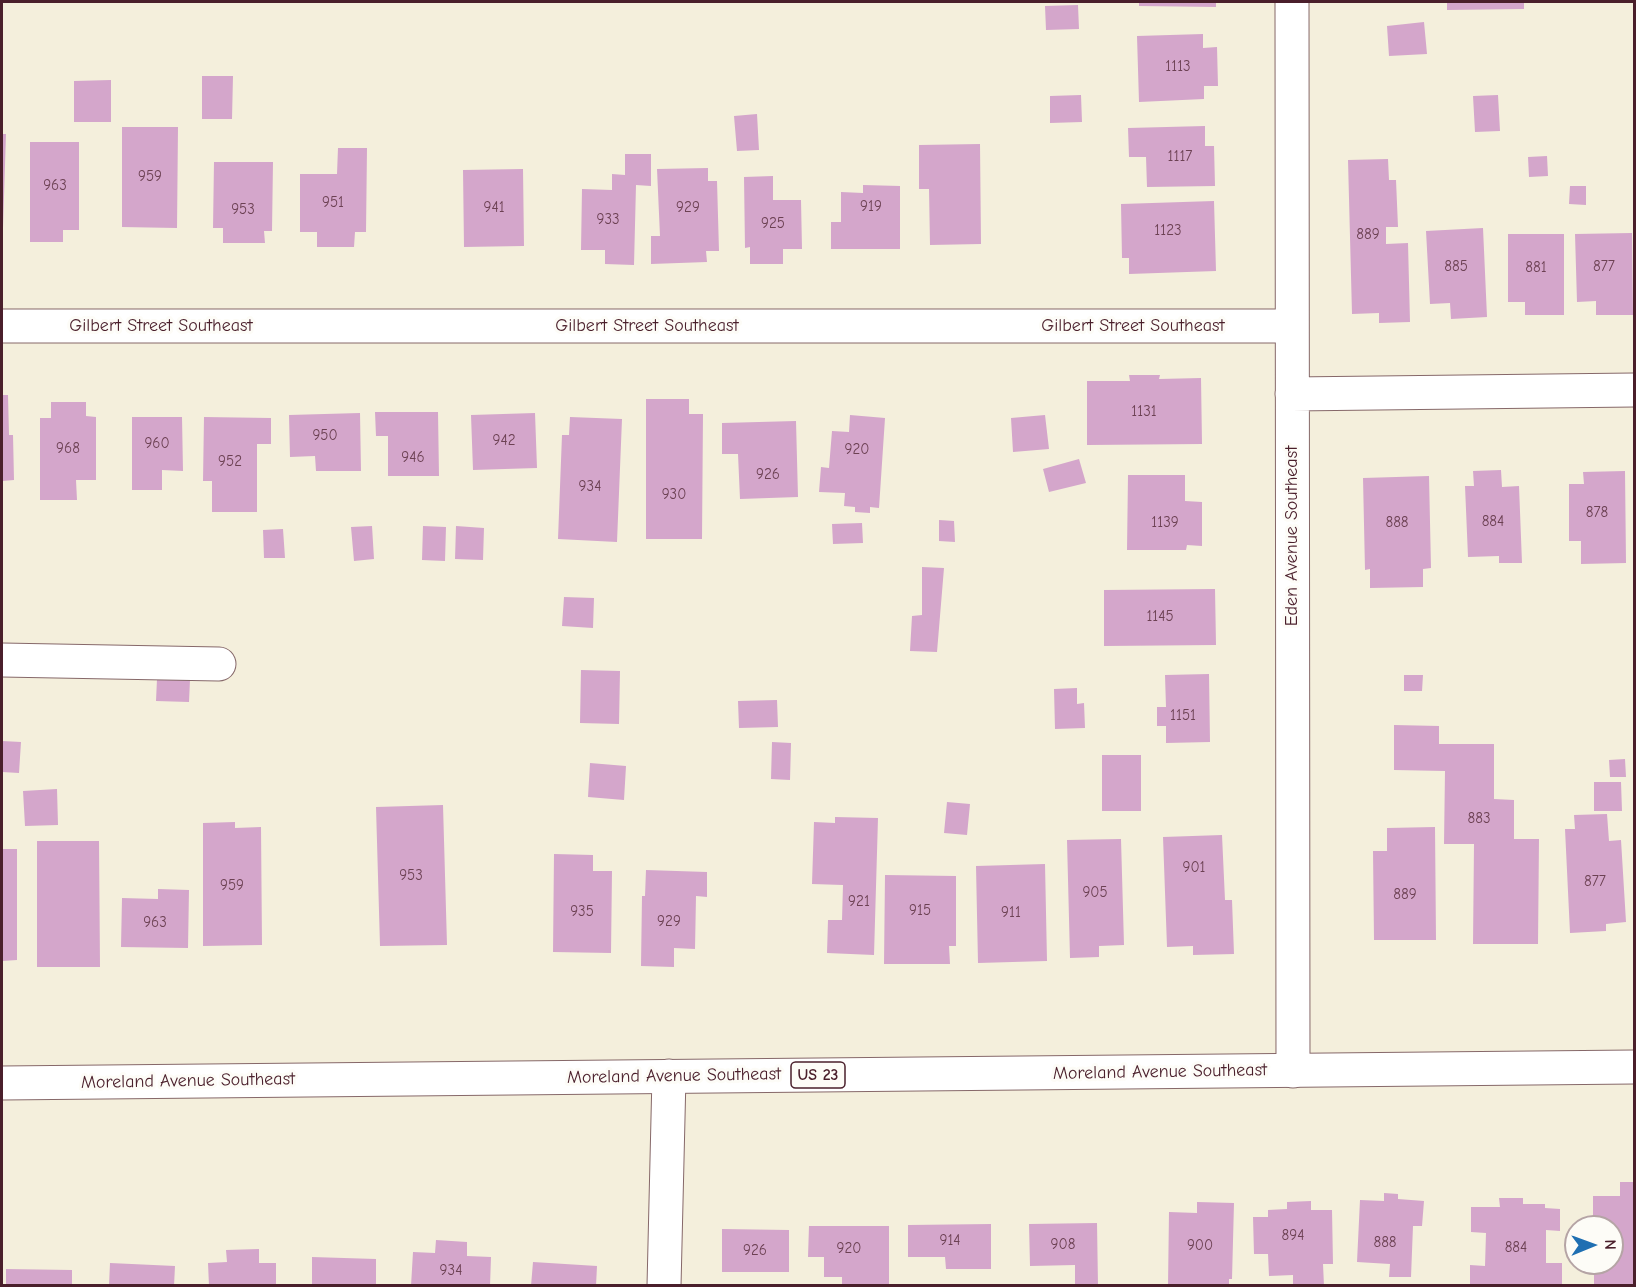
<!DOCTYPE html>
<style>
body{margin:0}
#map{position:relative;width:1636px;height:1287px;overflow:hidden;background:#f4efdc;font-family:"Comic Neue",sans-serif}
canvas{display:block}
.frame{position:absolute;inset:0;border:3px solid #4a1f2b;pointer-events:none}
.north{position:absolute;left:1564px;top:1215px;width:60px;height:60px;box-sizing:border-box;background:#fdfcf7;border:2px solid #b5a4a5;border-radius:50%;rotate:89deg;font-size:16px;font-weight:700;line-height:24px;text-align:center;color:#4a1f2b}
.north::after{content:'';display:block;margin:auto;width:21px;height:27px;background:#1f6fb2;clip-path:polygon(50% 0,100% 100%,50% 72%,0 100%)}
</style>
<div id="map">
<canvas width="1636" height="1287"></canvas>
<div class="frame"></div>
<div class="north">N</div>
</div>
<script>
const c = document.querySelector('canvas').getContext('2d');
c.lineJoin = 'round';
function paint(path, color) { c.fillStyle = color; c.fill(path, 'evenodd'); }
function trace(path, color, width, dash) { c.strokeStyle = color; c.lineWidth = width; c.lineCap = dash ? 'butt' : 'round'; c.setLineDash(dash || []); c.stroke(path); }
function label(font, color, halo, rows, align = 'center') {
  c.font = font + ' "Comic Neue",sans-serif'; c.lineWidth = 6; c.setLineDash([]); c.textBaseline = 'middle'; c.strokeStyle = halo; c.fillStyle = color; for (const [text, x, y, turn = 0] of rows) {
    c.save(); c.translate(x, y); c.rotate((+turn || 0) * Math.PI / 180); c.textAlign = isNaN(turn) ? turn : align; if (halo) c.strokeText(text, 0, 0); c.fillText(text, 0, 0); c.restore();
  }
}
paint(new Path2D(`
 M 1139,2 L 1216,2 L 1216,7 L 1139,6 Z
 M 1447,2 L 1524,2 L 1524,9 L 1447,10 Z
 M 1078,5 L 1079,29 L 1046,30 L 1045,6 Z
 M 1424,22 L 1427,54 L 1389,56 L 1387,26 Z
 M 1203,34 L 1203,48 L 1217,47 L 1218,86 L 1204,86 L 1204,99 L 1139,102 L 1137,36 Z
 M 202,76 L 233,76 L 232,119 L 202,119 Z
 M 111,80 L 111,122 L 74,122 L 74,81 Z
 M 1081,95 L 1082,122 L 1050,123 L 1050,96 Z
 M 1498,95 L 1500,131 L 1475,132 L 1473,96 Z
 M 757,114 L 759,150 L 737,151 L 734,116 Z
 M 1205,126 L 1205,146 L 1214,146 L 1215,186 L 1147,187 L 1146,157 L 1129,157 L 1128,128 Z
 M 122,127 L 178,127 L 177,228 L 122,227 Z
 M 2,134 L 6,134 L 3,228 L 2,228 Z
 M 30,142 L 79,142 L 79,230 L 63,230 L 63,242 L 30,242 Z
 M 980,144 L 981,244 L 930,245 L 929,189 L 919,189 L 919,145 Z
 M 338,148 L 367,148 L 366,232 L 355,232 L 354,247 L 317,247 L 317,232 L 300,232 L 300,174 L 337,174 Z
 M 625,154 L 651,154 L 651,186 L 636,185 L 634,265 L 605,264 L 605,250 L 581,250 L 582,189 L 612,190 L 612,174 L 625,175 Z
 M 1547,156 L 1548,176 L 1529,177 L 1528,157 Z
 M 1388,159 L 1389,180 L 1396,180 L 1398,227 L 1386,227 L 1386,244 L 1408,243 L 1410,322 L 1379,323 L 1379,313 L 1352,314 L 1348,160 Z
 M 214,162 L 273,162 L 272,231 L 264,231 L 265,243 L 223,243 L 223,228 L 213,228 Z
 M 708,168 L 708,181 L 717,181 L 719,251 L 706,251 L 707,262 L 651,264 L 651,236 L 660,236 L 657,169 Z
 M 523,169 L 524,246 L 464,247 L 463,170 Z
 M 773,176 L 773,200 L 801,200 L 802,249 L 783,249 L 783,264 L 750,264 L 750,247 L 745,248 L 744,177 Z
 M 863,185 L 900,186 L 900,249 L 831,249 L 831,222 L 841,222 L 841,192 L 863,193 Z
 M 1570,186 L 1586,186 L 1586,205 L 1569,204 Z
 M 1214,201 L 1216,271 L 1129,274 L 1129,258 L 1122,258 L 1121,204 Z
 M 1483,228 L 1487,317 L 1451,319 L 1450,303 L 1430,304 L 1426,231 Z
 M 1632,233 L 1633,315 L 1596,315 L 1596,301 L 1577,302 L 1575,234 Z
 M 1508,234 L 1564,234 L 1564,315 L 1525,315 L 1525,302 L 1508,302 Z
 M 1129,375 L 1160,375 L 1159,379 L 1201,378 L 1202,444 L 1087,445 L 1087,381 L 1130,381 Z
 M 2,395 L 8,395 L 9,435 L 13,435 L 14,480 L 2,481 Z
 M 646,399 L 689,399 L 689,414 L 703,414 L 702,539 L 646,539 Z
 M 51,402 L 86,402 L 86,416 L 96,417 L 96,480 L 76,480 L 77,500 L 40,500 L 40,418 L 51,418 Z
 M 375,412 L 438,412 L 439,476 L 388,476 L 388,436 L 376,436 Z
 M 360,413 L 361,471 L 316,471 L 315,456 L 290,457 L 289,415 Z
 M 535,413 L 537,468 L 473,470 L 471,415 Z
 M 850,415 L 885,418 L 879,508 L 870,507 L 870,513 L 855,512 L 855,507 L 844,506 L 845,493 L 819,492 L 821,467 L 829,468 L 832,431 L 849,432 Z
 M 1045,415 L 1049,449 L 1013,452 L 1011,418 Z
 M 132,417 L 182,417 L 183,471 L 162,470 L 162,490 L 132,490 Z
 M 204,417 L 271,418 L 271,444 L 257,444 L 257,512 L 212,512 L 212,481 L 203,481 Z
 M 570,417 L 622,419 L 617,542 L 558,539 L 562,435 L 569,435 Z
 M 796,421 L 798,497 L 740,499 L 738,454 L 722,454 L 722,423 Z
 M 1079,459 L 1086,483 L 1049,492 L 1043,469 Z
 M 1501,470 L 1502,487 L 1519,486 L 1522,563 L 1499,563 L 1499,556 L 1468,557 L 1465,486 L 1474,486 L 1473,471 Z
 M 1625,471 L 1626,563 L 1581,564 L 1581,541 L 1569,541 L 1569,484 L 1584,484 L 1583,472 Z
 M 1128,475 L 1185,475 L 1185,501 L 1202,502 L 1202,546 L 1187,545 L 1186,550 L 1127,550 Z
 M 1429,476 L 1431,568 L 1423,569 L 1423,587 L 1370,588 L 1370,569 L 1365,570 L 1363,478 Z
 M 939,520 L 954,521 L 955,542 L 939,541 Z
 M 862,523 L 863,543 L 833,544 L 832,524 Z
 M 372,526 L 374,559 L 354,561 L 351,527 Z
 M 423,526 L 446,527 L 445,561 L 422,560 Z
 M 456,526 L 484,528 L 483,560 L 455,559 Z
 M 283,529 L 285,558 L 264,558 L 263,530 Z
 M 922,567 L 944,568 L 937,652 L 910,651 L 912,616 L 922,615 Z
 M 1215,589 L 1216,645 L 1104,646 L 1104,590 Z
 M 564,597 L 594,598 L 593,628 L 562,626 Z
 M 581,670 L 620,671 L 619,724 L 580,723 Z
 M 1209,674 L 1210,742 L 1166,743 L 1166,726 L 1157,726 L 1157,707 L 1166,707 L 1165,675 Z
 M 1404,675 L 1423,675 L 1422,691 L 1404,691 Z
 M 157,679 L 190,680 L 189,702 L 156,701 Z
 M 1077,688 L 1077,704 L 1084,703 L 1085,728 L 1055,729 L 1054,689 Z
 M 777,700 L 778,727 L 739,728 L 738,701 Z
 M 1394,725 L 1439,726 L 1439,744 L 1494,744 L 1494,799 L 1514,800 L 1514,839 L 1539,839 L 1538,944 L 1473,944 L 1474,844 L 1444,844 L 1445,771 L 1394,770 Z
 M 2,741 L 21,742 L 19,773 L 2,772 Z
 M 772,742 L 791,743 L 790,780 L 771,779 Z
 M 1102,755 L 1141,755 L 1141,811 L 1102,811 Z
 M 1625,759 L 1626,777 L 1610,777 L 1609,760 Z
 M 590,763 L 626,766 L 624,800 L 588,797 Z
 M 1594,782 L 1621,782 L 1622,811 L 1594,811 Z
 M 57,789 L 58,825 L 25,826 L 23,791 Z
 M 947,802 L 970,804 L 967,835 L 944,833 Z
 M 443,805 L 447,945 L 380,946 L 376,807 Z
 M 1607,814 L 1609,841 L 1621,840 L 1626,922 L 1606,924 L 1606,931 L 1570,933 L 1565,829 L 1575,829 L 1574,815 Z
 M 835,817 L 878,818 L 874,955 L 827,953 L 828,920 L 842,920 L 843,885 L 812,884 L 814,822 L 835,823 Z
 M 235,822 L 235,828 L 261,827 L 262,945 L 203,946 L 203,823 Z
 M 1435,827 L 1436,940 L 1374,940 L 1373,851 L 1387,851 L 1387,828 Z
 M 1222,835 L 1225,900 L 1232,900 L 1234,954 L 1193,955 L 1193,946 L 1167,947 L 1163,837 Z
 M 1121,839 L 1124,945 L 1099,946 L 1099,957 L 1070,958 L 1067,840 Z
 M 37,841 L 99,841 L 100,967 L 37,967 Z
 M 2,849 L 17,849 L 17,960 L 2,961 Z
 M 554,854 L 593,855 L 593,871 L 612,871 L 611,953 L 553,952 Z
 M 1045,864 L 1047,961 L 978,963 L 976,866 Z
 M 646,870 L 707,872 L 707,897 L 696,896 L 695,949 L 674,948 L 674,967 L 641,966 L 642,896 L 645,896 Z
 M 885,875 L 956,876 L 956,946 L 949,946 L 950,964 L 884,964 Z
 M 158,889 L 189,890 L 188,948 L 121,947 L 122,898 L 158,899 Z
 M 1620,1182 L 1634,1182 L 1634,1286 L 1594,1286 L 1594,1263 L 1612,1263 L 1612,1227 L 1593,1227 L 1593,1196 L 1620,1196 Z
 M 1384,1193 L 1398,1194 L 1398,1199 L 1424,1201 L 1422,1226 L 1413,1226 L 1411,1277 L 1389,1277 L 1390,1264 L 1357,1262 L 1360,1200 L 1384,1201 Z
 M 1499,1198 L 1523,1198 L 1523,1204 L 1545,1204 L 1545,1208 L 1560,1209 L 1560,1231 L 1546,1230 L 1546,1263 L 1562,1263 L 1562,1286 L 1470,1286 L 1470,1265 L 1485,1266 L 1486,1233 L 1471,1232 L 1471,1207 L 1500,1207 Z
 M 1311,1201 L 1311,1210 L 1332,1210 L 1333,1264 L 1323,1264 L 1324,1286 L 1293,1286 L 1293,1275 L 1269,1276 L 1268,1254 L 1254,1254 L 1253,1217 L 1268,1217 L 1268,1210 L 1287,1209 L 1287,1202 Z
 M 1197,1202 L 1234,1203 L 1232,1279 L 1229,1279 L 1229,1286 L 1168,1286 L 1169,1212 L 1197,1213 Z
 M 1097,1223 L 1098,1286 L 1075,1286 L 1075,1265 L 1030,1266 L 1029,1224 Z
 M 991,1224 L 991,1269 L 946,1269 L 945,1257 L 908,1257 L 908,1225 Z
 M 809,1226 L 889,1226 L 889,1286 L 842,1285 L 842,1277 L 824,1277 L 824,1257 L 808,1257 Z
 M 722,1229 L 789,1230 L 789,1272 L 722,1272 Z
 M 436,1240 L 467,1242 L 467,1256 L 491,1257 L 490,1286 L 411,1286 L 413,1252 L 435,1253 Z
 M 259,1249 L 259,1263 L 276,1263 L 276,1286 L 209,1286 L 208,1263 L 227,1262 L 226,1250 Z
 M 312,1257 L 376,1259 L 376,1286 L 312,1286 Z
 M 533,1262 L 597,1266 L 596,1286 L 531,1286 Z
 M 110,1263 L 175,1266 L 174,1286 L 109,1286 Z
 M 6,1269 L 72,1270 L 72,1286 L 6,1286 Z`), '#d4a6cb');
const minor = new Path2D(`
 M 1292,2 L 1293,1071
 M 2,326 L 1292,326
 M 1292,394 L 1634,390
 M 2,660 L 219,664
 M 664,1286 L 669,1076`);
const highway = new Path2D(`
 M 2,1083 L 1634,1067`);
trace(minor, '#866869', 35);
trace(highway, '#866869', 35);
trace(minor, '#fff', 33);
trace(highway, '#fff', 33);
label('15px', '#6c4153', null, [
 ["1113",1178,67],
 ["1117",1180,157],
 ["959",150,177],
 ["963",55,186],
 ["951",333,203],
 ["919",871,207],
 ["941",494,208],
 ["929",688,208],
 ["953",243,210],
 ["933",608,220],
 ["925",773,224],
 ["1123",1168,231],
 ["889",1368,235],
 ["885",1456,267],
 ["877",1604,267],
 ["881",1536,268],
 ["1131",1144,412],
 ["950",325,436],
 ["942",504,441],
 ["960",157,444],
 ["968",68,449],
 ["920",857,450],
 ["946",413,458],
 ["952",230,462],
 ["926",768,475],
 ["934",590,487],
 ["930",674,495],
 ["878",1597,513],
 ["884",1493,522],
 ["1139",1165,523],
 ["888",1397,523],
 ["1145",1160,617],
 ["1151",1183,716],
 ["883",1479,819],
 ["901",1194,868],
 ["953",411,876],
 ["877",1595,882],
 ["959",232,886],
 ["905",1095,893],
 ["889",1405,895],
 ["921",859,902],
 ["915",920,911],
 ["935",582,912],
 ["911",1011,913],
 ["929",669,922],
 ["963",155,923],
 ["894",1293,1236],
 ["914",950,1241],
 ["888",1385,1243],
 ["908",1063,1245],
 ["900",1200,1246],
 ["884",1516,1248],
 ["920",849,1249],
 ["926",755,1251],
 ["934",451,1271]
]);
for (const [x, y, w] of [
 [818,1075,54]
]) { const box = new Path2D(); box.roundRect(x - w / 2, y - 13, w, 26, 4.5); c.fillStyle = '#fdfcf7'; c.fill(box); trace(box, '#4a1f2b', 1.5); }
label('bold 16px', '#4a1f2b', null, [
 ["US 23",818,1075]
]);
label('18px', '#4a1f2b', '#fdfcf7', [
 ["Gilbert Street Southeast",161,326],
 ["Gilbert Street Southeast",647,326],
 ["Gilbert Street Southeast",1133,326],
 ["Eden Avenue Southeast",1292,536,-90],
 ["Moreland Avenue Southeast",1160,1072,-1],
 ["Moreland Avenue Southeast",674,1076,-1],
 ["Moreland Avenue Southeast",188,1081,-1]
]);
</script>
